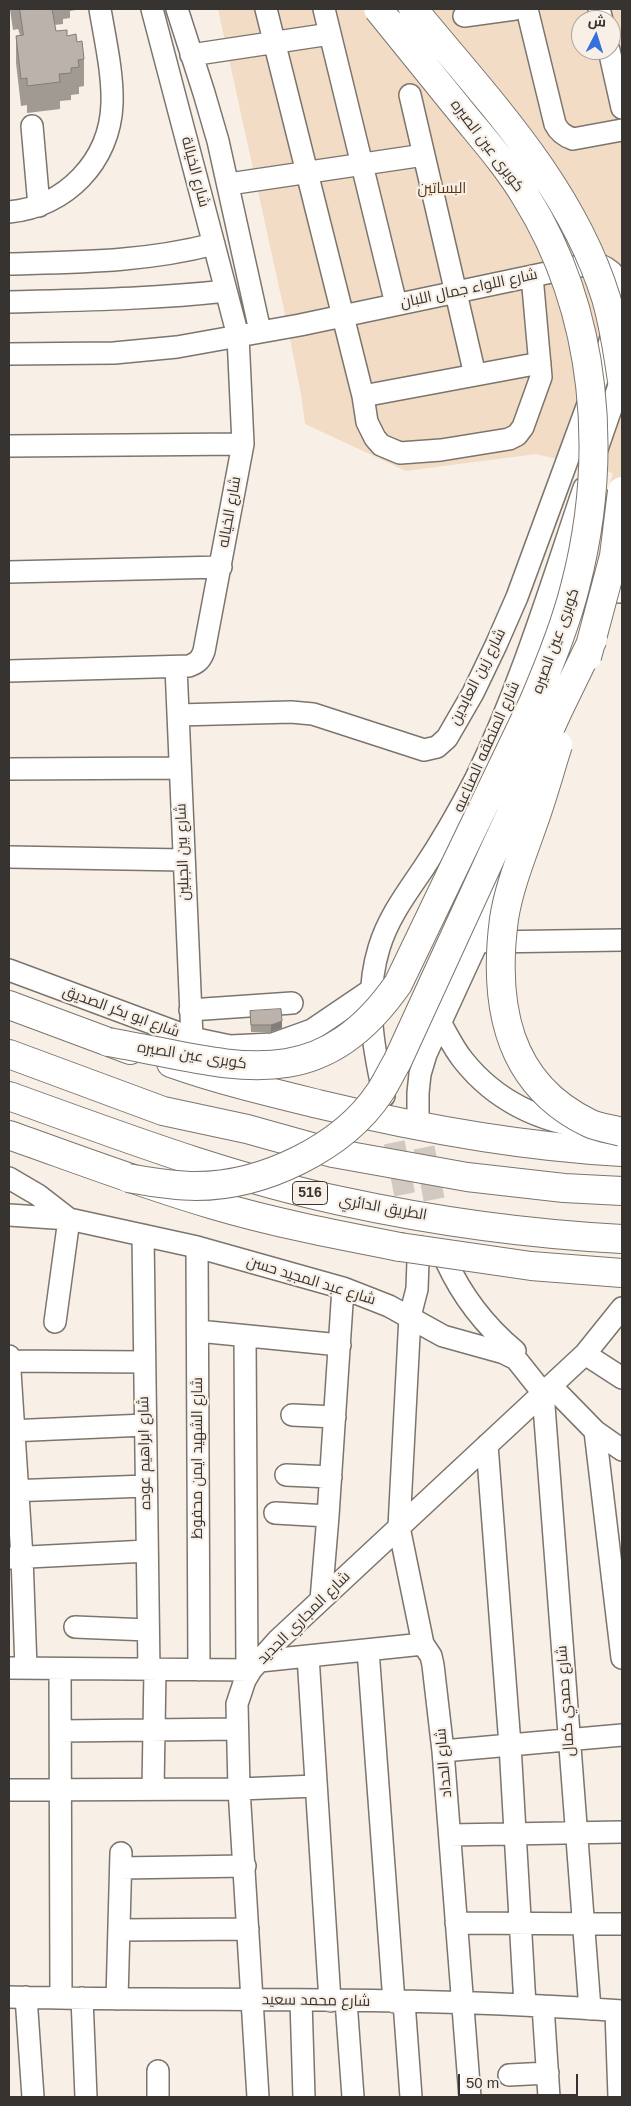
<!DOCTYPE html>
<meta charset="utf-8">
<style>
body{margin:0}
#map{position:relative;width:631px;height:2106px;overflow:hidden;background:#f8efe7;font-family:Arial,Cairo,sans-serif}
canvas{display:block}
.frame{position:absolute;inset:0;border:10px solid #363330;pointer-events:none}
.north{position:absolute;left:571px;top:10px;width:50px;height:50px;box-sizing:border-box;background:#f8efe7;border:1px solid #aaa49e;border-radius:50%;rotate:5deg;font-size:14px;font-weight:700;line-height:20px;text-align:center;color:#363330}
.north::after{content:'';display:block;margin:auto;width:18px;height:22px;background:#366fde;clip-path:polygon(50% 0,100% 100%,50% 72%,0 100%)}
.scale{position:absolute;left:458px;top:2074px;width:120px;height:22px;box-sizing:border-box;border:2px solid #363330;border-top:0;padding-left:6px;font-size:15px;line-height:18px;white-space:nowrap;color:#363330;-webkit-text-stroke:4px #f8efe7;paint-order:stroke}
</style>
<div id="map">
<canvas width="631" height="2106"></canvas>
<div class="frame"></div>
<div class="north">ش</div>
<div class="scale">50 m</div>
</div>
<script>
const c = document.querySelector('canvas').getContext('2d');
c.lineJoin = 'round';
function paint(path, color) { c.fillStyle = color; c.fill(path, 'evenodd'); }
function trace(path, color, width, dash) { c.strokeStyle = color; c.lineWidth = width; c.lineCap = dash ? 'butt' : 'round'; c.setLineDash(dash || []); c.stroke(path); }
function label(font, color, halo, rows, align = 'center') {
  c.font = font + ' Arial,Cairo,sans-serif'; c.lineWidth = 4.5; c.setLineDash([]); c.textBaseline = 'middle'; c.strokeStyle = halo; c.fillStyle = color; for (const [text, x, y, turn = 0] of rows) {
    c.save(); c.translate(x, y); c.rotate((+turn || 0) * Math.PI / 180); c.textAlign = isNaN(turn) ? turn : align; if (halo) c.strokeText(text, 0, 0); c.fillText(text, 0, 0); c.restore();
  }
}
paint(new Path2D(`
 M 218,9 L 622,9 L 622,571 L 583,570 L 613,473 L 536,454 L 406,471 L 305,424 L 301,394 L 286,319 ZM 581,20 L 611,20 L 611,50 L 581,50 Z`), '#f2dcc6');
trace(new Path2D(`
 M 388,1111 L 418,1261
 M 418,1116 L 446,1261`), '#d1c9c2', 21, [21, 11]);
const minor = new Path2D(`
 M 177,9 L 204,93 L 218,141 L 260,331
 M 266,9 L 363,396 L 367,422 L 375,438 L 381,445 L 400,453 L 441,450 L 509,439 L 517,435 L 523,427 L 541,377 L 532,276
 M 324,9 L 396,304
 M 527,9 L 555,124 C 559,132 564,136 573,139 L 622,130
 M 599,9 L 602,20
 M 464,16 L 515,9
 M 609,50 L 622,108
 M 191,55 L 330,34
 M 410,95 L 475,375
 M 32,126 L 39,206
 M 229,184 L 424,155
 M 9,212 C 66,207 110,161 112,104 C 113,73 105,39 100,9
 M 9,264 C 79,262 145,262 214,244
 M 9,302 C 81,300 154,299 226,291
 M 9,354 L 114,353 L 177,347 L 300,325 L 594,263 C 613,268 623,281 621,301 L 606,355 L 517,597 L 496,645 L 473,693 L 447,738 L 437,747 L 424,750 L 313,714 L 291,712 L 178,715
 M 363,396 L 540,363
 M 9,446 L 243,444
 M 597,449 L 622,377
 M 9,572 L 221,567
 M 559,590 L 622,592
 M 176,667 L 192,1038
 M 9,671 L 189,666 C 197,663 201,660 204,651 L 243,444 L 238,336 L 152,9
 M 9,769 L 180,768
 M 9,857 L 184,860
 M 487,942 L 622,940
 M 9,970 L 192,1038 L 230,1046 L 273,1044 L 312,1030 L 371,990
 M 190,1010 L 292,1003
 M 441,1024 C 448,1036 454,1049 463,1060 C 497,1103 543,1123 596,1129
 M 384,1096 C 373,1047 364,997 379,948 C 388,918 406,894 423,869 C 443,839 460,809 476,778 C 521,685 551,585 584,488
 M 418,1116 L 418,1093 L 420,1074 L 426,1054 L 477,943 L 505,871
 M 9,1178 L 38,1195 L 69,1219 L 55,1322
 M 9,1215 L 69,1219 L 197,1247 L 343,1288 L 389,1306 L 443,1336 L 504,1353 L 516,1359 L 543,1393 L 590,2009
 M 143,1235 L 149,1670
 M 197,1247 L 199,1670
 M 418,1261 L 417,1289 L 410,1316 L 399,1527 L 423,1644 L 431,1656 L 433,1665 L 443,1751 L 470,2097
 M 446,1261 C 462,1296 485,1326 515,1351
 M 198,1331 L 340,1345
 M 245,1336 L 247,1670
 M 585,1354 L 622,1378
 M 9,1356 L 22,1557 L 26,1668
 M 9,1361 L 144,1362
 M 551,1386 L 595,1431 L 622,1450
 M 292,1415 L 335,1417
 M 9,1431 L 145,1425
 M 595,1431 L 622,1658
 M 487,1445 L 510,1745 L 525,2005
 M 286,1475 L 331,1477
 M 9,1491 L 146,1486
 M 275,1513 L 328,1516
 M 9,1558 L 147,1551
 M 321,1600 L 328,1516 L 343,1288
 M 75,1627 L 148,1630
 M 368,1650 L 394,2002
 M 308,1656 L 330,2001
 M 260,1661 L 423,1644
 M 9,1668 L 251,1670
 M 60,1669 L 61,1998
 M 61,1731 L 237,1729
 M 443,1751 L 622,1735
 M 153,1789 L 155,1670
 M 9,1790 L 239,1789 L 316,1786
 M 450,1835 L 622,1832
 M 121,1868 L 245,1866
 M 456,1923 L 622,1924
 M 119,1930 L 248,1929
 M 9,1997 C 213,2002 418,1995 622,2011
 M 26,1997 L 33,2097
 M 82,1998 L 86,2097
 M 117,1999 L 121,1853
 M 301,2001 L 304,2097
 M 346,2001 L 353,2097
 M 404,2002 L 411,2097
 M 543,2006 L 549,2097
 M 616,2011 L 619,2097
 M 158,2071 L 158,2097
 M 509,2075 L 548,2073
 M 258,2097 L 239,1789 L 237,1704 L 245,1680 L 251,1670 L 278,1640 L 585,1354 L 622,1308`);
const highway = new Path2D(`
 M 9,1005 L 130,1050
 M 9,1054 L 163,1111 L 247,1129 L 333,1153 L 467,1177 L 564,1188 L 622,1191
 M 171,1063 C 219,1080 269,1092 318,1104 C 418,1128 520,1147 622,1152
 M 9,1096 C 118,1135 227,1177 341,1201 C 433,1221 528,1234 622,1239
 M 9,1135 C 77,1159 145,1185 214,1205 C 275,1223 338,1235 400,1247`);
trace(minor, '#7c756d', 24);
trace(highway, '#7c756d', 30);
trace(minor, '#fff', 21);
trace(highway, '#fff', 28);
const highwayBridge = new Path2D(`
 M 413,9 C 486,98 571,185 606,298 C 614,325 618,353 622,381
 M 587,657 L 614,556 L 622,491
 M 558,745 C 550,770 543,796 534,821 C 523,853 509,886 504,919 C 493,1003 506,1083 589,1123 C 599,1128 612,1129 622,1132
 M 108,1042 C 227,1062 315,1103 398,984 L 533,703 C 549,666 565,627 575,587 C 609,457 598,313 526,197 C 508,167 485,141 463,114 C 435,79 406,44 378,9
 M 128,1178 C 151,1182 173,1186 196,1186 C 263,1186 343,1148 380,1092 C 386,1083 391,1072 397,1062 L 558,711 L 593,639
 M 400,1247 L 531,1266 L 622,1273`);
trace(highwayBridge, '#7c756d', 30, []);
trace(highwayBridge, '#fff', 28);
paint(new Path2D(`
 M 10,9 L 76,9 L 76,10 L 70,11 L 70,18 L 63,19 L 63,24 L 54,25 L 56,31 L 67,36 L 77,42 L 84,59 L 84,86 L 79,87 L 79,94 L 71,95 L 71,100 L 60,101 L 60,109 L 27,113 L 27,105 L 21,106 L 16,63 L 16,36 L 20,35 L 18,29 L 13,30 Z
 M 250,1011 L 282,1028 L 271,1032 L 251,1032 Z`), '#a19a93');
paint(new Path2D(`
 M 282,1021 L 282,1028 L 271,1032 L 271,1025 Z`), '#837d78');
const building = new Path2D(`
 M 20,9 L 52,9 L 56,31 L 67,30 L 67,36 L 76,34 L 77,42 L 82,41 L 84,59 L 78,60 L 79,67 L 71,68 L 71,73 L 59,74 L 60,82 L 27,86 L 27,78 L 21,79 L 16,36 L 23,35 Z
 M 281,1009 L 282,1021 L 271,1025 L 251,1025 L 250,1011 Z`);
paint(building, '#bbb3ab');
trace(building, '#837d78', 1);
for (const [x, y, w] of [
 [310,1193,35]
]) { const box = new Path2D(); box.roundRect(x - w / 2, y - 11.5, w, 23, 4); c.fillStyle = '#f8efe7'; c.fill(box); trace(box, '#363330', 1); }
label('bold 14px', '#363330', null, [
 ["516",310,1193]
]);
label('15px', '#363330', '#f8efe7', [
 ["كوبرى عين الصيره",487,146,53],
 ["شارع الخيالة",195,172,75],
 ["شارع اللواء جمال اللبان",469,289,-12],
 ["شارع الخياله",230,512,-80],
 ["كوبرى عين الصيره",556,641,-70],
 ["شارع زين العابدين",478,677,-63],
 ["شارع المنطقه الصناعيه",487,747,-66],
 ["شارع بين الجبلين",183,852,-92],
 ["شارع ابو بكر الصديق",121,1012,20],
 ["كوبرى عين الصيره",192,1056,9],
 ["الطريق الدائري",383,1208,10],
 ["شارع عبد المجيد حسن",311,1281,17],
 ["شارع ابراهيم عوده",145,1453,-91],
 ["شارع الشهيد ايمن محفوظ",198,1458,-90],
 ["شارع المجاري الجديد",304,1618,-45],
 ["شارع حمدي كمال",566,1701,-94],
 ["شارع الحداد",444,1763,-95],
 ["شارع محمد سعيد",316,2001,1]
]);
label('15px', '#5b3910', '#f8efe7', [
 ["البساتين",442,189]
]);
</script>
